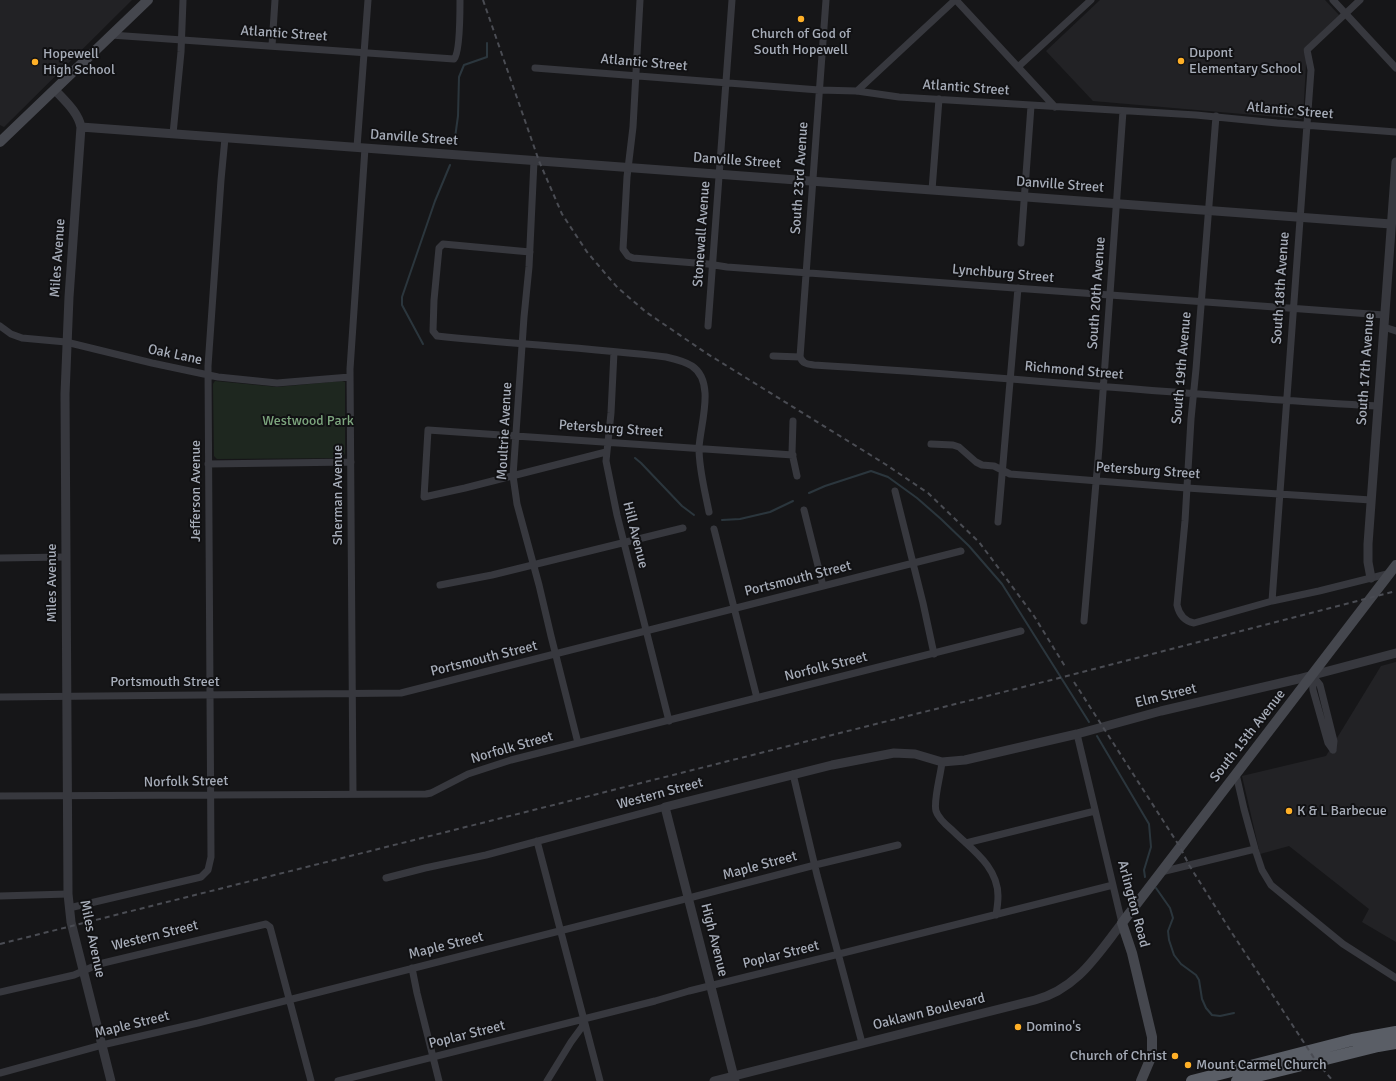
<!DOCTYPE html>
<style>
body{margin:0}
canvas{display:block;background:#161618}
</style>
<canvas width="1396" height="1081"></canvas>
<script>
const c = document.querySelector('canvas').getContext('2d');
c.lineJoin = 'round';
function paint(path, color) { c.fillStyle = color; c.fill(path, 'evenodd'); }
function trace(path, color, width, dash) { c.strokeStyle = color; c.lineWidth = width; c.lineCap = dash ? 'butt' : 'round'; c.setLineDash(dash || []); c.stroke(path); }
function label(font, color, halo, rows, align = 'center') {
  c.font = font + ' Signika,sans-serif'; c.lineWidth = 4; c.setLineDash([]); c.textBaseline = 'middle'; c.strokeStyle = halo; c.fillStyle = color; for (const [text, x, y, turn = 0] of rows) {
    c.save(); c.translate(x, y); c.rotate((+turn || 0) * Math.PI / 180); c.textAlign = isNaN(turn) ? turn : align; if (halo) c.strokeText(text, 0, 0); c.fillText(text, 0, 0); c.restore();
  }
}
paint(new Path2D(`
 M 0,0 L 132,0 L 4,127 L 0,125 Z
 M 1100,0 L 1325,0 L 1339,15 L 1303,50 L 1306,57 L 1306,64 L 1303,117 L 1301,119 L 1093,101 L 1046,51 Z
 M 1396,662 L 1396,942 L 1362,922 L 1369,909 L 1289,846 L 1260,854 L 1242,776 L 1326,756 L 1381,666 Z`), '#222225');
paint(new Path2D(`
 M 215,381 L 277,387 L 342,381 L 345,382 L 345,453 L 343,458 L 217,459 L 214,456 L 213,384 Z`), '#1e271f');
trace(new Path2D(`
 M 454,145 L 458,116 L 459,77 L 464,65 L 487,57 L 487,43
 M 423,344 L 402,305 L 402,297 L 435,201 L 450,165
 M 635,458 L 641,463 L 682,506 L 694,515
 M 809,493 L 825,486 L 871,471 L 888,477 L 917,498 L 941,519 L 969,546 L 1002,584 L 1089,722
 M 722,520 L 740,519 L 770,512 L 793,501
 M 1097,736 L 1149,824 L 1151,847 L 1144,870 L 1145,877
 M 1156,888 L 1170,908 L 1173,918 L 1168,931 L 1169,940 L 1174,955 L 1181,964 L 1196,975 L 1199,980 L 1202,999 L 1206,1008 L 1212,1015 L 1220,1016 L 1234,1013`), '#2b363d', 2);
trace(new Path2D(`
 M 640,0 L 633,127 L 627,177 L 623,249 L 628,256 L 633,258 L 708,264 L 727,267 L 1384,315
 M 956,0 L 1055,107
 M 1333,0 L 1396,68
 M 111,35 L 454,59 C 460,53 460,11 460,0
 M 272,46 L 275,0
 M 1018,67 L 1091,0
 M 535,68 L 819,90 L 857,91 L 899,97 L 1196,115 L 1277,123 L 1396,132
 M 857,91 L 955,0
 M 1216,116 L 1196,369 L 1191,419 L 1185,521 L 1177,605 C 1179,614 1184,621 1194,623 L 1272,601 L 1319,591 L 1391,573
 M 173,134 L 181,52 L 183,0
 M 357,147 L 368,0
 M 534,161 L 529,267 L 524,317 L 513,476 L 517,504 L 539,585 L 551,636 L 578,743
 M 932,190 L 939,99
 M 1021,243 L 1031,106
 M 530,252 L 443,244 L 439,248 L 434,300 L 433,331 L 437,336 C 513,344 590,348 666,357 C 675,359 684,361 692,366 C 716,382 700,425 699,448 C 699,470 705,491 709,512
 M 0,326 L 11,334 L 22,338 L 66,342 L 152,363 L 218,377 L 277,383 L 350,377
 M 708,326 L 732,0
 M 1384,327 L 1396,331
 M 614,352 L 611,413 L 606,461 L 617,515 L 669,721
 M 773,356 L 800,357 C 803,364 807,364 814,365 C 1002,376 1190,396 1378,406
 M 800,357 L 826,0
 M 793,421 L 792,453 L 797,476
 M 931,444 L 953,445 L 959,447 L 976,462 L 982,465 L 994,466 L 1010,474 L 1187,488 L 1371,500
 M 606,452 L 465,488 L 424,497 L 428,430 L 793,455
 M 208,464 L 351,462
 M 895,491 L 923,603 L 934,654
 M 804,510 L 823,586
 M 998,522 L 1018,288
 M 714,529 L 757,698
 M 0,558 L 66,557
 M 440,585 L 492,575 L 683,528
 M 1272,601 L 1311,70 L 1307,50 L 1360,0
 M 1084,621 L 1099,448 L 1123,111
 M 1312,675 L 1320,685 L 1334,741 L 1333,750
 M 1312,676 L 1313,690 L 1328,743 L 1333,750
 M 0,697 L 401,693 L 961,551
 M 1077,734 L 1122,923
 M 942,762 C 941,774 933,801 936,811 C 938,818 946,825 952,830 C 971,849 998,866 998,896 C 998,902 997,909 996,915
 M 793,774 L 817,875 L 862,1043
 M 1236,774 L 1244,809 L 1255,849 L 1262,870 L 1271,885 L 1343,944 L 1396,978
 M 353,794 L 350,369 L 365,148
 M 0,796 L 426,794 L 431,793 L 468,774 L 511,760 L 1021,631
 M 537,841 L 600,1081
 M 966,843 L 1095,811
 M 1161,872 L 1255,849
 M 386,878 L 425,868 L 486,855 L 665,807
 M 0,896 L 68,894
 M 69,908 L 201,877 L 208,870 L 211,857 L 208,366 L 221,180 L 225,138
 M 412,968 L 417,993 L 439,1081
 M 0,992 L 74,975 L 99,964 L 266,924 L 270,927 L 311,1081
 M 0,1073 L 102,1045 L 198,1023 L 689,898 L 815,865 L 898,845
 M 338,1081 L 655,1001 L 689,991 L 839,954 L 1113,885
 M 547,1081 L 571,1042 L 582,1027 L 584,1020`), '#37383e', 7);
trace(new Path2D(`
 M 55,90 C 65,101 78,112 81,127 L 69,297 L 65,394 L 68,894 L 71,922 L 111,1081
 M 81,127 L 1391,224
 M 1371,578 L 1368,562 L 1368,544 L 1396,162
 M 714,1081 L 1035,1000 C 1077,989 1097,955 1122,923
 M 735,1081 L 665,807 L 832,765 L 894,753 L 915,754 L 942,762 L 965,760 L 1077,734 L 1161,711 L 1298,679 L 1396,653`), '#37383e', 9);
trace(new Path2D(`
 M 0,142 L 148,0
 M 1141,1081 L 1152,1055 L 1152,1037 L 1132,953 L 1122,923 L 1396,565`), '#45474e', 10);
trace(new Path2D(`
 M 1192,1081 L 1352,1040 L 1396,1032
 M 1237,1081 L 1378,1046 L 1396,1043`), '#5a5e66', 12);
trace(new Path2D(`
 M 483,0 L 539,161 L 562,214 L 587,252 L 610,279 L 618,288 L 646,312 L 706,353 L 885,464 L 928,493 L 979,542 L 994,562 L 1034,616 L 1066,668
 M 1074,682 L 1180,847 L 1189,865 L 1230,930 L 1316,1061 L 1333,1081
 M 0,944 L 1071,675 L 1396,591`), '#4a4c53', 2, [5, 4]);
for (const [x, y, r, color] of [
 [801,19,4,"#ffb027"],
 [1181,61,4,"#ffb027"],
 [35,62,4,"#ffb027"],
 [1289,811,4,"#ffb027"],
 [1018,1027,4,"#ffb027"],
 [1175,1056,4,"#ffb027"],
 [1188,1065,4,"#ffb027"]
]) { const dot = new Path2D(); dot.arc(x, y, r, 0, 2 * Math.PI); c.fillStyle = color; c.fill(dot); trace(dot, '#111113', 1.5); }
label('14px', '#a7adb9', '#111113', [
 ["Atlantic Street",284,34,4],
 ["Atlantic Street",644,63,5],
 ["Atlantic Street",966,88,4],
 ["Atlantic Street",1290,111,5],
 ["Danville Street",414,138,4],
 ["Danville Street",737,161,4],
 ["South 23rd Avenue",800,178,-86],
 ["Danville Street",1060,185,4],
 ["Stonewall Avenue",702,234,-86],
 ["Miles Avenue",58,258,-86],
 ["Lynchburg Street",1003,274,5],
 ["South 18th Avenue",1281,288,-86],
 ["South 20th Avenue",1097,293,-86],
 ["Oak Lane",175,355,12],
 ["South 19th Avenue",1182,368,-85],
 ["South 17th Avenue",1366,369,-86],
 ["Richmond Street",1074,371,5],
 ["Petersburg Street",611,429,4],
 ["Moultrie Avenue",505,431,-87],
 ["Petersburg Street",1148,471,4],
 ["Jefferson Avenue",196,491,-90],
 ["Sherman Avenue",338,495,-90],
 ["Hill Avenue",635,535,76],
 ["Portsmouth Street",798,579,-14],
 ["Miles Avenue",52,583,-90],
 ["Portsmouth Street",484,659,-14],
 ["Norfolk Street",826,667,-14],
 ["Portsmouth Street",165,682],
 ["Elm Street",1166,696,-14],
 ["South 15th Avenue",1248,736,-52],
 ["Norfolk Street",512,748,-16],
 ["Norfolk Street",186,782,-1],
 ["Western Street",660,794,-15],
 ["Maple Street",760,866,-15],
 ["Arlington Road",1133,904,75],
 ["Western Street",155,936,-14],
 ["Miles Avenue",92,939,78],
 ["High Avenue",714,940,76],
 ["Maple Street",446,946,-14],
 ["Poplar Street",781,955,-14],
 ["Oaklawn Boulevard",929,1012,-14],
 ["Maple Street",132,1025,-14],
 ["Poplar Street",467,1035,-14]
]);
label('14px', '#a7adb9', '#111113', [
 ["Church of God of",801,34,"center"],
 ["South Hopewell",801,50,"center"],
 ["Dupont",1189,53],
 ["Elementary School",1189,69],
 ["Hopewell",43,54],
 ["High School",43,70],
 ["K & L Barbecue",1297,811],
 ["Domino's",1026,1027],
 ["Church of Christ",1167,1056,"right"],
 ["Mount Carmel Church",1196,1065]
], 'left');
label('14px', '#7da67e', '#111113', [
 ["Westwood Park",308,421]
]);
</script>
